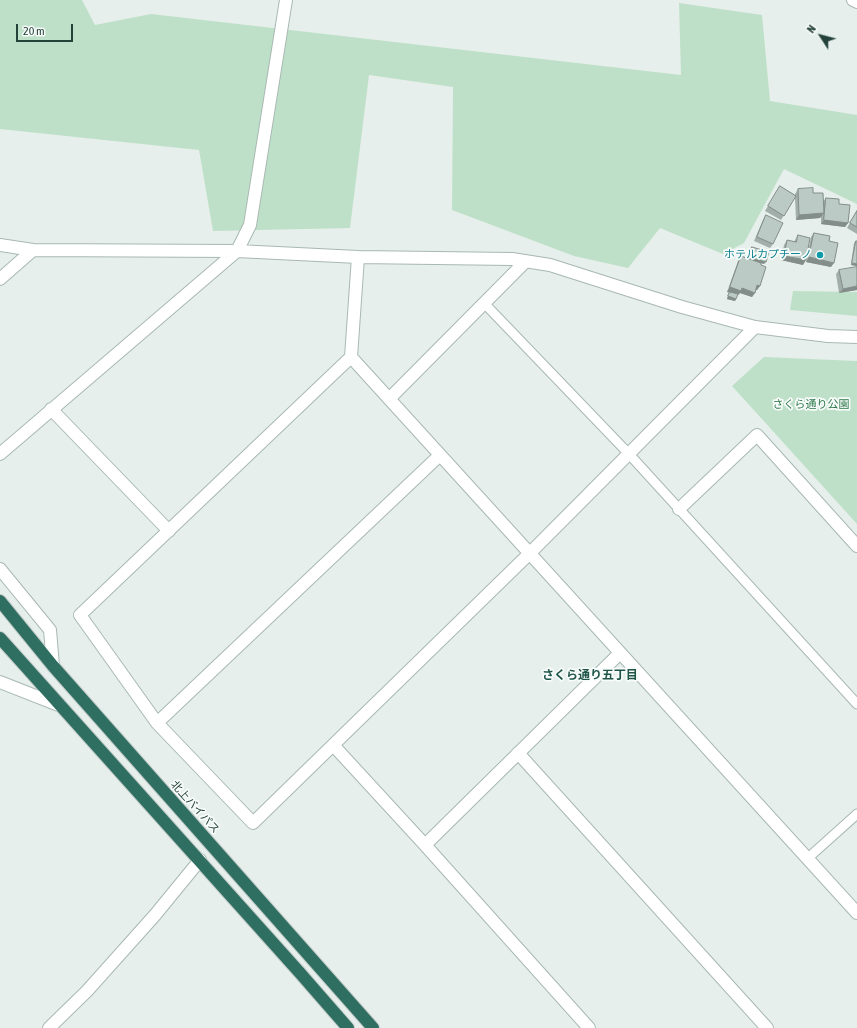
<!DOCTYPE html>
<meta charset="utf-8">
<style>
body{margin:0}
#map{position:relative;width:857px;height:1028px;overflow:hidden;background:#e6efeb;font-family:"Asap Condensed",sans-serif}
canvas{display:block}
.north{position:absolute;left:801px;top:16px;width:40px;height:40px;-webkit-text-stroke:3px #f7fbf9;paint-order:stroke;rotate:306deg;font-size:11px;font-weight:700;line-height:16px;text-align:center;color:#24423a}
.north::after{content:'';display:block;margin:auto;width:14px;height:18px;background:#24423a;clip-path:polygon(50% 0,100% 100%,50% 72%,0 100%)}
.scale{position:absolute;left:16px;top:24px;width:57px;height:18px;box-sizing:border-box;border:2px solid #24423a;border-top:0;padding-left:5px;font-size:12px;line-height:14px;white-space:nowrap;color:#24423a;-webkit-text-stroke:3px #f7fbf9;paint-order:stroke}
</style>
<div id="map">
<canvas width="857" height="1028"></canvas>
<div class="north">N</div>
<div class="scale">20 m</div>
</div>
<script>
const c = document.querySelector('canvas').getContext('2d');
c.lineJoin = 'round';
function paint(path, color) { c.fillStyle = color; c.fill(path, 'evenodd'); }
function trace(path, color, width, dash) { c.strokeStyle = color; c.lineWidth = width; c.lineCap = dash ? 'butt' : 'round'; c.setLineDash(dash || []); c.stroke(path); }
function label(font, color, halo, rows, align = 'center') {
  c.font = font + ' "Asap Condensed","Noto Sans JP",sans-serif'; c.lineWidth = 3.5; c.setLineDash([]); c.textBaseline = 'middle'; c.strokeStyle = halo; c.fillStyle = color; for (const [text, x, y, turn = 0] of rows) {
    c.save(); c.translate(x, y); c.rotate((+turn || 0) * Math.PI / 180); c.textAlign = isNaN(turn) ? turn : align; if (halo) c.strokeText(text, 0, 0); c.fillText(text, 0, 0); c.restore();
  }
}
paint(new Path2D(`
 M 0,0 L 82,0 L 95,25 L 151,14 L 681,75 L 679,3 L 762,15 L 770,101 L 857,115 L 857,204 L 784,169 L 744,243 L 723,254 L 660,228 L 628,268 L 574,256 L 452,210 L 453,87 L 369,75 L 350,228 L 213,231 L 199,150 L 0,129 Z
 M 793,291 L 857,292 L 857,316 L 790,310 Z
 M 764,357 L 857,361 L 857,524 L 732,386 Z`), '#bfe0c8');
const lane = new Path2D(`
 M 484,303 L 629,454 L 857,704
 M 808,858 L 857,814`);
const street = new Path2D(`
 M 853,0 L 857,2
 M 0,245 L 33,250 L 237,251 L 358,257 L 512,259 L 550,265 L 682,307 L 755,327 L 828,336 L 857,337
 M 358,257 L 351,357 L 857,913
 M 0,279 L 33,250
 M 351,357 L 80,615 L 157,723 L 253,823 L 529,554 L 755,327
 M 389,399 L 526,261
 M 51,409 L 169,531
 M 0,454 L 237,251 L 250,225 L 286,0
 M 679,509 L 757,435 L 857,546
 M 0,569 L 50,630 L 53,666
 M 0,682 L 61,706
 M 157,723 L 440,455
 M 333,745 L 425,845 L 620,653
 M 518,753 L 767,1028
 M 425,845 L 589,1028
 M 49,1028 L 87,991 L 155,915 L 200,860`);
const highway = new Path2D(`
 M 0,601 L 53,666 L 373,1028
 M 0,638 L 300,973 L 348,1028`);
trace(lane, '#a8b8b2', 11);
trace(street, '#a8b8b2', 14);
trace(highway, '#c2cac8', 14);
trace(lane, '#fff', 9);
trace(street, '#fff', 12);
trace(highway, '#2f6f62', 12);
paint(new Path2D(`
 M 780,186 L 795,195 L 795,194 L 798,189 L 813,193 L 823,202 L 826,198 L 839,204 L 848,223 L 845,227 L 821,224 L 821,216 L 820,218 L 796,220 L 795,197 L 781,220 L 765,211 Z
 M 857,210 L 857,234 L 847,228 Z
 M 766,215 L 773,244 L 770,248 L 754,241 L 763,220 Z
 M 814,233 L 829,241 L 831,267 L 806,262 L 811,237 Z
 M 798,235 L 803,265 L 781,260 L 784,245 L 787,240 L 794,242 L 795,240 Z
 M 856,241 L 857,266 L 851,265 L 854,243 Z
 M 752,247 L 764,264 L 761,263 L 760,286 L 757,290 L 756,290 L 752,297 L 740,293 L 738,295 L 737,295 L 736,299 L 735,301 L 727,299 L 729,292 L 727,292 L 738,261 L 741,256 L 748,259 L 751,249 Z
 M 839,270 L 857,290 L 839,293 L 836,274 Z`), '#a1aea9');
paint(new Path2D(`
 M 824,213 L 820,218 L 796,220 L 799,215 Z
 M 824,220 L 848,223 L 845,227 L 821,224 Z
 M 784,256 L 806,260 L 803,265 L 781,260 Z
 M 749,257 L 766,262 L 764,264 L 748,259 Z
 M 809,257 L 834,263 L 831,267 L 806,262 Z
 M 852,263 L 857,264 L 857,266 L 851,265 Z
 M 757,285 L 760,286 L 757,290 L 754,290 Z
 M 857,286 L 857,290 L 839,293 L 843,289 Z
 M 730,287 L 742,288 L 755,293 L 752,297 L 740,293 L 738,295 L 727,292 Z
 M 728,296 L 736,299 L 735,301 L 727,299 Z`), '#838d89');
const building = new Path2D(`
 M 780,186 L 796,196 L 784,216 L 768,206 Z
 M 813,188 L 813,193 L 823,193 L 824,213 L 799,215 L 798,189 Z
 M 826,198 L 839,199 L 839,204 L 850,205 L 848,223 L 824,220 Z
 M 857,211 L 857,227 L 850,223 Z
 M 766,215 L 783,223 L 773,244 L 757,237 Z
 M 814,233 L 830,236 L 829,241 L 838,243 L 834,263 L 809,257 Z
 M 798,235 L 810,238 L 806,260 L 784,256 L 787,240 L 796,242 Z
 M 856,241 L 857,241 L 857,264 L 852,263 Z
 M 752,247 L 769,252 L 766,262 L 749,257 Z
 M 741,256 L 761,263 L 761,265 L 766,267 L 760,286 L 757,285 L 755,293 L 742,288 L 741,291 L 730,287 Z
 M 857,267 L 857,286 L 843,289 L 839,270 Z
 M 730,292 L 738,294 L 736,299 L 728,296 Z`);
paint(building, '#bbcac4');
trace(building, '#838d89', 1);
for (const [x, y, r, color] of [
 [820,255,4,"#0f9aa8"]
]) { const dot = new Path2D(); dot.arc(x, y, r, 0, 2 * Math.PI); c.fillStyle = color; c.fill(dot); trace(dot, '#f7fbf9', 1.5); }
label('11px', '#0d838f', '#f7fbf9', [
 ["ホテルカプチーノ",812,255]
], 'right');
label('11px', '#2d7a4b', '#f7fbf9', [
 ["さくら通り公園",811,405]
]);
label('11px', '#24423a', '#f7fbf9', [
 ["北上バイパス",195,807,48]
]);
label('bold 12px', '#1f5548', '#f7fbf9', [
 ["さくら通り五丁目",590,675]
]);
</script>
